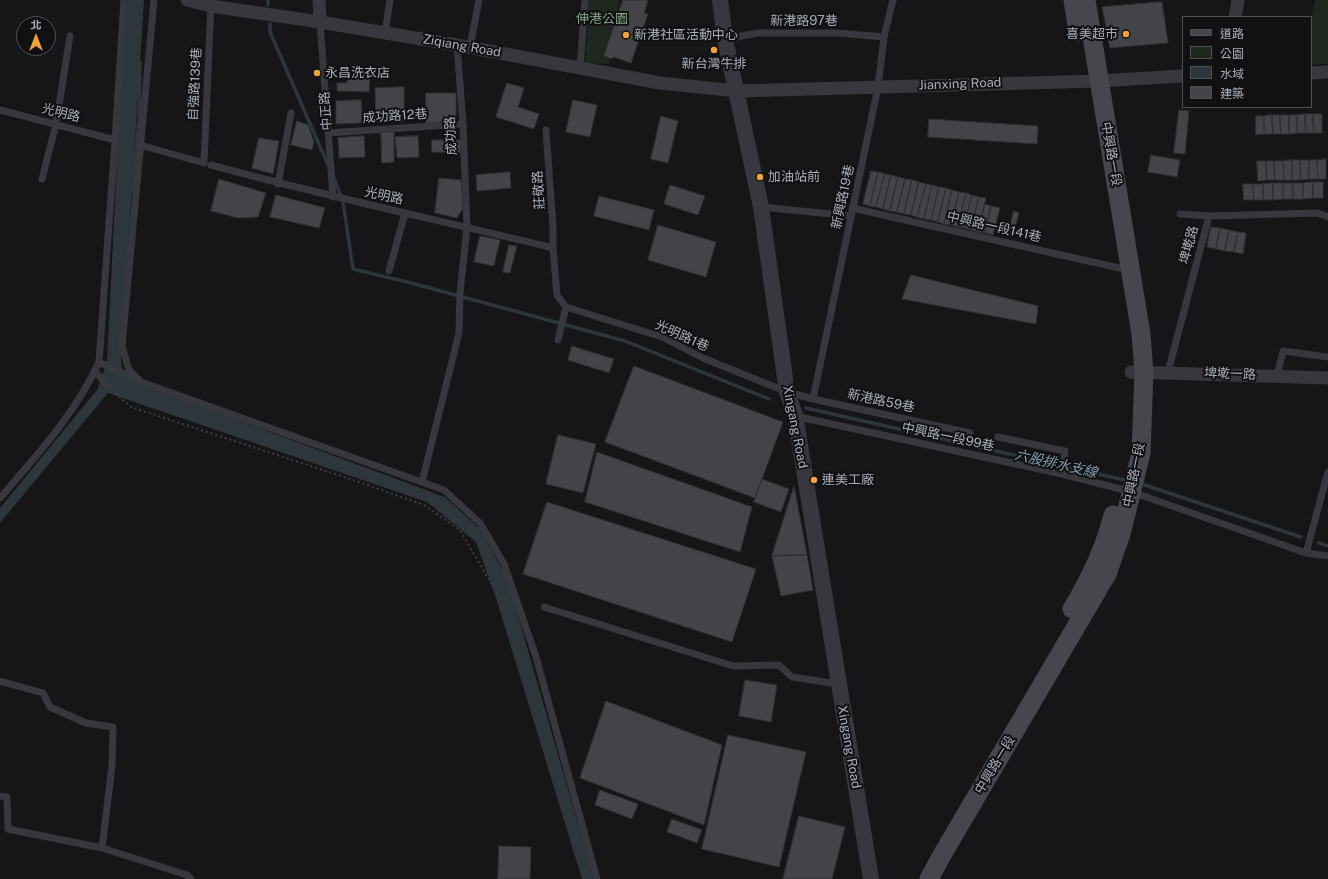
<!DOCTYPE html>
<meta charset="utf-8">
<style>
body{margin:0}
#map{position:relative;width:1328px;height:879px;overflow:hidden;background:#161618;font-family:"Public Sans","Noto Sans TC",sans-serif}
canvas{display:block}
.legend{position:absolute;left:1182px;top:16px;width:130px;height:92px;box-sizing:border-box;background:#111113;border:1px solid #4d5055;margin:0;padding:5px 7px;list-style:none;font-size:12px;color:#a8aeb7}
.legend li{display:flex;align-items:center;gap:8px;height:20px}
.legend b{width:20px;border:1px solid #4d5055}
.north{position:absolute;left:16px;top:16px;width:40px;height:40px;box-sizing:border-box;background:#111113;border:1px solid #4d5055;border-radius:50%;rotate:0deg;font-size:11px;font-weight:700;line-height:16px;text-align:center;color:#a8aeb7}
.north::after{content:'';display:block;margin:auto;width:14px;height:18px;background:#eea437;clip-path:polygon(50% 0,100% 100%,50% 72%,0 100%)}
</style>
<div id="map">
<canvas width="1328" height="879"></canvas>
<ul class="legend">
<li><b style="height:5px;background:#45474d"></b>道路</li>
<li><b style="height:11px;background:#1e261e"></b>公園</li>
<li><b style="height:11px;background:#2c363b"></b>水域</li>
<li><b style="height:11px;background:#424448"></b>建築</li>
</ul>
<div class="north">北</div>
</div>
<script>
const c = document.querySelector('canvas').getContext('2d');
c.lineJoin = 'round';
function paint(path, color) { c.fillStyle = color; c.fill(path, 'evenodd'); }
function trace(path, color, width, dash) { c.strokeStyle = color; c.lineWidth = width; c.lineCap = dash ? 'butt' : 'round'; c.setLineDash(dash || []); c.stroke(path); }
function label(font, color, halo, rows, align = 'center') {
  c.font = font + ' "Public Sans","Noto Sans TC",sans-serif'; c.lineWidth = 4; c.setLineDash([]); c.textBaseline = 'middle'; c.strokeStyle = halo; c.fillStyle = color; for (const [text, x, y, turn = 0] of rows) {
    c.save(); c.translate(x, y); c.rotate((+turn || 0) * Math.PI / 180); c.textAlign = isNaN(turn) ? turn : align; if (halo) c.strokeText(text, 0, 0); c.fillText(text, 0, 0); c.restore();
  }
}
paint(new Path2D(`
 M 589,0 L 620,0 L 609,64 L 585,63 Z
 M 1315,0 L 1328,0 L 1328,64 L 1311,65 L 1311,20 Z`), '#1e261e');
paint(new Path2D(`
 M 125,0 L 144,0 L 121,360 L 122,371 L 154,389 L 445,497 L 479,528 L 507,578 L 594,879 L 582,879 L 496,598 L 476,542 L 427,502 L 108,393 L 0,523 L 0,508 L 97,390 L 107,362 Z`), '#2c363b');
trace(new Path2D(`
 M 268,0 L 268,5
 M 270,24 L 270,32 L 328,165
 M 334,178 L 343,202 L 353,269 L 415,284 L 625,341 L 769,399
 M 132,192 L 139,119 L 140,62
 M 806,408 L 1129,481
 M 1139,483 L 1301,537
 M 1319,543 L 1328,546`), '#2c363b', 3.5);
const building = new Path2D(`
 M 623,0 L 648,0 L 644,13 L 648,14 L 631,63 L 613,57 L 612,59 L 604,56 Z
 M 1162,2 L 1168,43 L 1110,48 L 1102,7 Z
 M 347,75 L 370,75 L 369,92 L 337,91 L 337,83 L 347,83 Z
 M 507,83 L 524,88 L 518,107 L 539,114 L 534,129 L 496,117 Z
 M 404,87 L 404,122 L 376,122 L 375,88 Z
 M 426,93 L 456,93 L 456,122 L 426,123 Z
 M 361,100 L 362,123 L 336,124 L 336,101 Z
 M 573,100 L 597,105 L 590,137 L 566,132 Z
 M 1179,110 L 1189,111 L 1185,154 L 1174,153 Z
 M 1305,114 L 1306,133 L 1297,133 L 1297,115 Z
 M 1305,114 L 1313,114 L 1314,133 L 1306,133 Z
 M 1313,114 L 1322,114 L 1322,133 L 1314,133 Z
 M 1272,115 L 1273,134 L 1264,134 L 1264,116 Z
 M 1272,115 L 1280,115 L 1281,134 L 1273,134 Z
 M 1280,115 L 1289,115 L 1289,134 L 1281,134 Z
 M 1289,115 L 1297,115 L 1297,133 L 1289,134 Z
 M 661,116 L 678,121 L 668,163 L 651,159 Z
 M 1256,116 L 1264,116 L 1264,134 L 1256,135 Z
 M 929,119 L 1038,126 L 1037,144 L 928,137 Z
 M 297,121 L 308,125 L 314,142 L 312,150 L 291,145 Z
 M 381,132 L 394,132 L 394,162 L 382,163 Z
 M 364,136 L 365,157 L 339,158 L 338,138 Z
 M 418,136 L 419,157 L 397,158 L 395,137 Z
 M 259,138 L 279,141 L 273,174 L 252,168 Z
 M 432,140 L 461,140 L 460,153 L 432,152 Z
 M 1151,155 L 1180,160 L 1177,177 L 1148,172 Z
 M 1326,159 L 1326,179 L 1318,179 L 1317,160 Z
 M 1292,160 L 1300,160 L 1301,180 L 1292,180 Z
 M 1292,160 L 1292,180 L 1284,180 L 1283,161 Z
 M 1300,160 L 1309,160 L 1309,179 L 1301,180 Z
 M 1309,160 L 1317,160 L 1318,179 L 1309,179 Z
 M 1257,161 L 1266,161 L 1267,180 L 1258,181 Z
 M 1266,161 L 1274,161 L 1275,180 L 1267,180 Z
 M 1274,161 L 1283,161 L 1284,180 L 1275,180 Z
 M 871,171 L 878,172 L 870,206 L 863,204 Z
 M 510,172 L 511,188 L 477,191 L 476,175 Z
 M 878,172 L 885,174 L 876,207 L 870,206 Z
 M 885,174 L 891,175 L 883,209 L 876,207 Z
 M 891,175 L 898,177 L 890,211 L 883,209 Z
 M 898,177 L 905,179 L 897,212 L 890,211 Z
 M 439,178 L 461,180 L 463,208 L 457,218 L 435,213 Z
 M 219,179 L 266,193 L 258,217 L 238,218 L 211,211 Z
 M 905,179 L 912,180 L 904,214 L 897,212 Z
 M 912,180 L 919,182 L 911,215 L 904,214 Z
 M 919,182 L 926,184 L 917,217 L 911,215 Z
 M 1313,182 L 1313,198 L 1303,199 L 1303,183 Z
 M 1313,182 L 1323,182 L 1323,198 L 1313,198 Z
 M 1273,183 L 1273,200 L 1263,200 L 1263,184 Z
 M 1273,183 L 1283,183 L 1283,199 L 1273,200 Z
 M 1283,183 L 1293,183 L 1293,199 L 1283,199 Z
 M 1293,183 L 1303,183 L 1303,199 L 1293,199 Z
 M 926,184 L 932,185 L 924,219 L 917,217 Z
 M 1243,184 L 1253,184 L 1254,200 L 1244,200 Z
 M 1253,184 L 1263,184 L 1263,200 L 1254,200 Z
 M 670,185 L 705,196 L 698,215 L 664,204 Z
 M 932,185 L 939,187 L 931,220 L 924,219 Z
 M 939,187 L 946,188 L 938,222 L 931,220 Z
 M 946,188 L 952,190 L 944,224 L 938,222 Z
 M 952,190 L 959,192 L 951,225 L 944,224 Z
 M 959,192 L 966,193 L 958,227 L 951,225 Z
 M 966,193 L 972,195 L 964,228 L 958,227 Z
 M 276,195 L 325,208 L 319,228 L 270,217 Z
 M 972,195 L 979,197 L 971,230 L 964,228 Z
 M 599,196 L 654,210 L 649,230 L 594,216 Z
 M 979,197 L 986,198 L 978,232 L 971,230 Z
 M 985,204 L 991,206 L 985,233 L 978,232 Z
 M 991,206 L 1000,208 L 993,235 L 985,233 Z
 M 1014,211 L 1019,213 L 1013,235 L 1008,234 Z
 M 658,225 L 716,242 L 706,277 L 648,260 Z
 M 1211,227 L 1220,228 L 1216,249 L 1207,247 Z
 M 1220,228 L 1229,230 L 1225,251 L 1216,249 Z
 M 1229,230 L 1238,232 L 1234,252 L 1225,251 Z
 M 1238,232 L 1246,233 L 1243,254 L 1234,252 Z
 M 480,236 L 500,240 L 494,266 L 474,262 Z
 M 509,245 L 517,246 L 510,273 L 503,272 Z
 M 911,275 L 1038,306 L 1036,324 L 902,299 Z
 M 572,346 L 614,359 L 609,373 L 568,360 Z
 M 634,366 L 783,422 L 755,498 L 605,442 Z
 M 558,435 L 596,444 L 583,493 L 546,484 Z
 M 597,452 L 752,507 L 740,552 L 585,502 Z
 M 762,479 L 789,489 L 781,512 L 754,502 Z
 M 794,486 L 807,555 L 772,556 Z
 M 547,502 L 756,569 L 732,642 L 523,574 Z
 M 807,555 L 813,590 L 781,596 L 772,556 Z
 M 745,680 L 777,685 L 771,722 L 739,716 Z
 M 606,701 L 722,745 L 704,825 L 580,778 Z
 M 728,735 L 806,752 L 779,867 L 702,849 Z
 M 600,790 L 638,804 L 632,819 L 595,805 Z
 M 799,816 L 845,827 L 832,879 L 783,879 Z
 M 672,819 L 702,830 L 697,843 L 667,832 Z
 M 499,846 L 531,847 L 530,879 L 498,879 Z`);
paint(building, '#424448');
trace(building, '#303034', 1);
trace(new Path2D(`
 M 115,393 L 131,407 L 350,479 L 424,505 L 460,530 L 492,585`), '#3d3f44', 2, [2, 3]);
trace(new Path2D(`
 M 154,0 L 122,346 L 129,370 L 141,382 L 444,490 L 480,523 L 504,564 L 536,657 L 597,879
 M 320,22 L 333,197
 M 385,33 L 390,0
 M 725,39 L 758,33 L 837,33 L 884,37
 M 470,47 L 479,0
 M 580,68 L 585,0
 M 0,110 L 115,140
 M 546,130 L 553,226 L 553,248 L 557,295 L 566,307 L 558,340
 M 328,133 L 463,124
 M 140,145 L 204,163 L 211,3
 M 211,165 C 324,196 439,220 553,248
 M 42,179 L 56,124 L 70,36
 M 278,184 L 291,113
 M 761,207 L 851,216
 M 852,208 L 1119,268 L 1130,267
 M 1180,214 L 1209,216
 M 389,271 L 405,213
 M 566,307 L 662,337 L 703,358 L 787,392 L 813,399 L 970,433
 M 99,362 L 135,379
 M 95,371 L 109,387
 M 1168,372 L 1209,216 L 1318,213 L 1328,217
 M 1277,376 L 1283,351 L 1328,357
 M 813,399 L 878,87 L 884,37 L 893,0
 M 795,416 L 1062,474 L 1132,492 L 1306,553 L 1328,556
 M 998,437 L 1065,451 L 1062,474
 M 422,482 L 459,333 L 460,293 L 467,227 L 463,124 L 457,45
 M 0,498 C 36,456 76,413 99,362 L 115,140 L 124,0
 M 1306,553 L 1328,472
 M 544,607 L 733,666 L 779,665 L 792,677 L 838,684
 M 0,681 L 43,693 L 50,707 L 86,723 L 113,727 L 112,766 L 102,848
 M 0,796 L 7,797 L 8,829 L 102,848 L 187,875 L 191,879`), '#37383d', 7);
trace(new Path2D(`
 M 187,0 L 211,6 L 320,22 L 457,45 L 660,83 L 737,91 L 1099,81 L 1183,76
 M 319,0 L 320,22
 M 1235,17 L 1238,0
 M 1311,73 L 1328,72
 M 1131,372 L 1328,378`), '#37383d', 13);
trace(new Path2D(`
 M 720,0 L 725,39 L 761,207 L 787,392 L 795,415 L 871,879`), '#37383d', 16);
trace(new Path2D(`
 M 1073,0 L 1078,32
 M 1072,609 C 1089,581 1105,547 1113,515
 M 929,879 L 942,855 L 1107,574 L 1121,534 L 1141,453 L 1144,372 L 1141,334 L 1086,0`), '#45474d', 19);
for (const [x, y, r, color] of [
 [1126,34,4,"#eea437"],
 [626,35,4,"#eea437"],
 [714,50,4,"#eea437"],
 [317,73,4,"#eea437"],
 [760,177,4,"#eea437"],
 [814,480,4,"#eea437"]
]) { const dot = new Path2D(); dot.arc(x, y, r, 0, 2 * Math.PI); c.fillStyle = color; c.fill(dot); trace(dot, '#111113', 1.5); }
label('13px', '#80a27f', '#111113', [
 ["伸港公園",602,19]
]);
label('13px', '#a8aeb7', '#111113', [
 ["新港路97巷",804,21],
 ["Ziqiang Road",462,46,10],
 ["自強路139巷",195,84,-87],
 ["Jianxing Road",960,84,-2],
 ["中正路",326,111,-94],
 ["光明路",61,113,14],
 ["成功路12巷",395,116,-4],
 ["成功路",451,136,-93],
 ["中興路一段",1111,154,80],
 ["莊敬路",539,190,-94],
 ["光明路",384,196,12],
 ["新興路19巷",843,197,-78],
 ["中興路一段141巷",994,227,13],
 ["埤墘路",1189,245,-75],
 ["光明路1巷",682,336,24],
 ["埤墘一路",1230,374,2],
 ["新港路59巷",881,401,12],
 ["Xingang Road",795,427,79],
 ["中興路一段99巷",948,437,12],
 ["中興路一段",1134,475,-79],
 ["Xingang Road",849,747,80],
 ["中興路一段",995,765,-59]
]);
label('13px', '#a8aeb7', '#111113', [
 ["喜美超市",1118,34,"right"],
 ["新港社區活動中心",634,35],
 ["新台灣牛排",714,64,"center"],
 ["永昌洗衣店",325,73],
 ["加油站前",768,177],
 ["連美工廠",822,480]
], 'left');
label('italic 14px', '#809eb2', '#111113', [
 ["六股排水支線",1056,464,13]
]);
</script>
